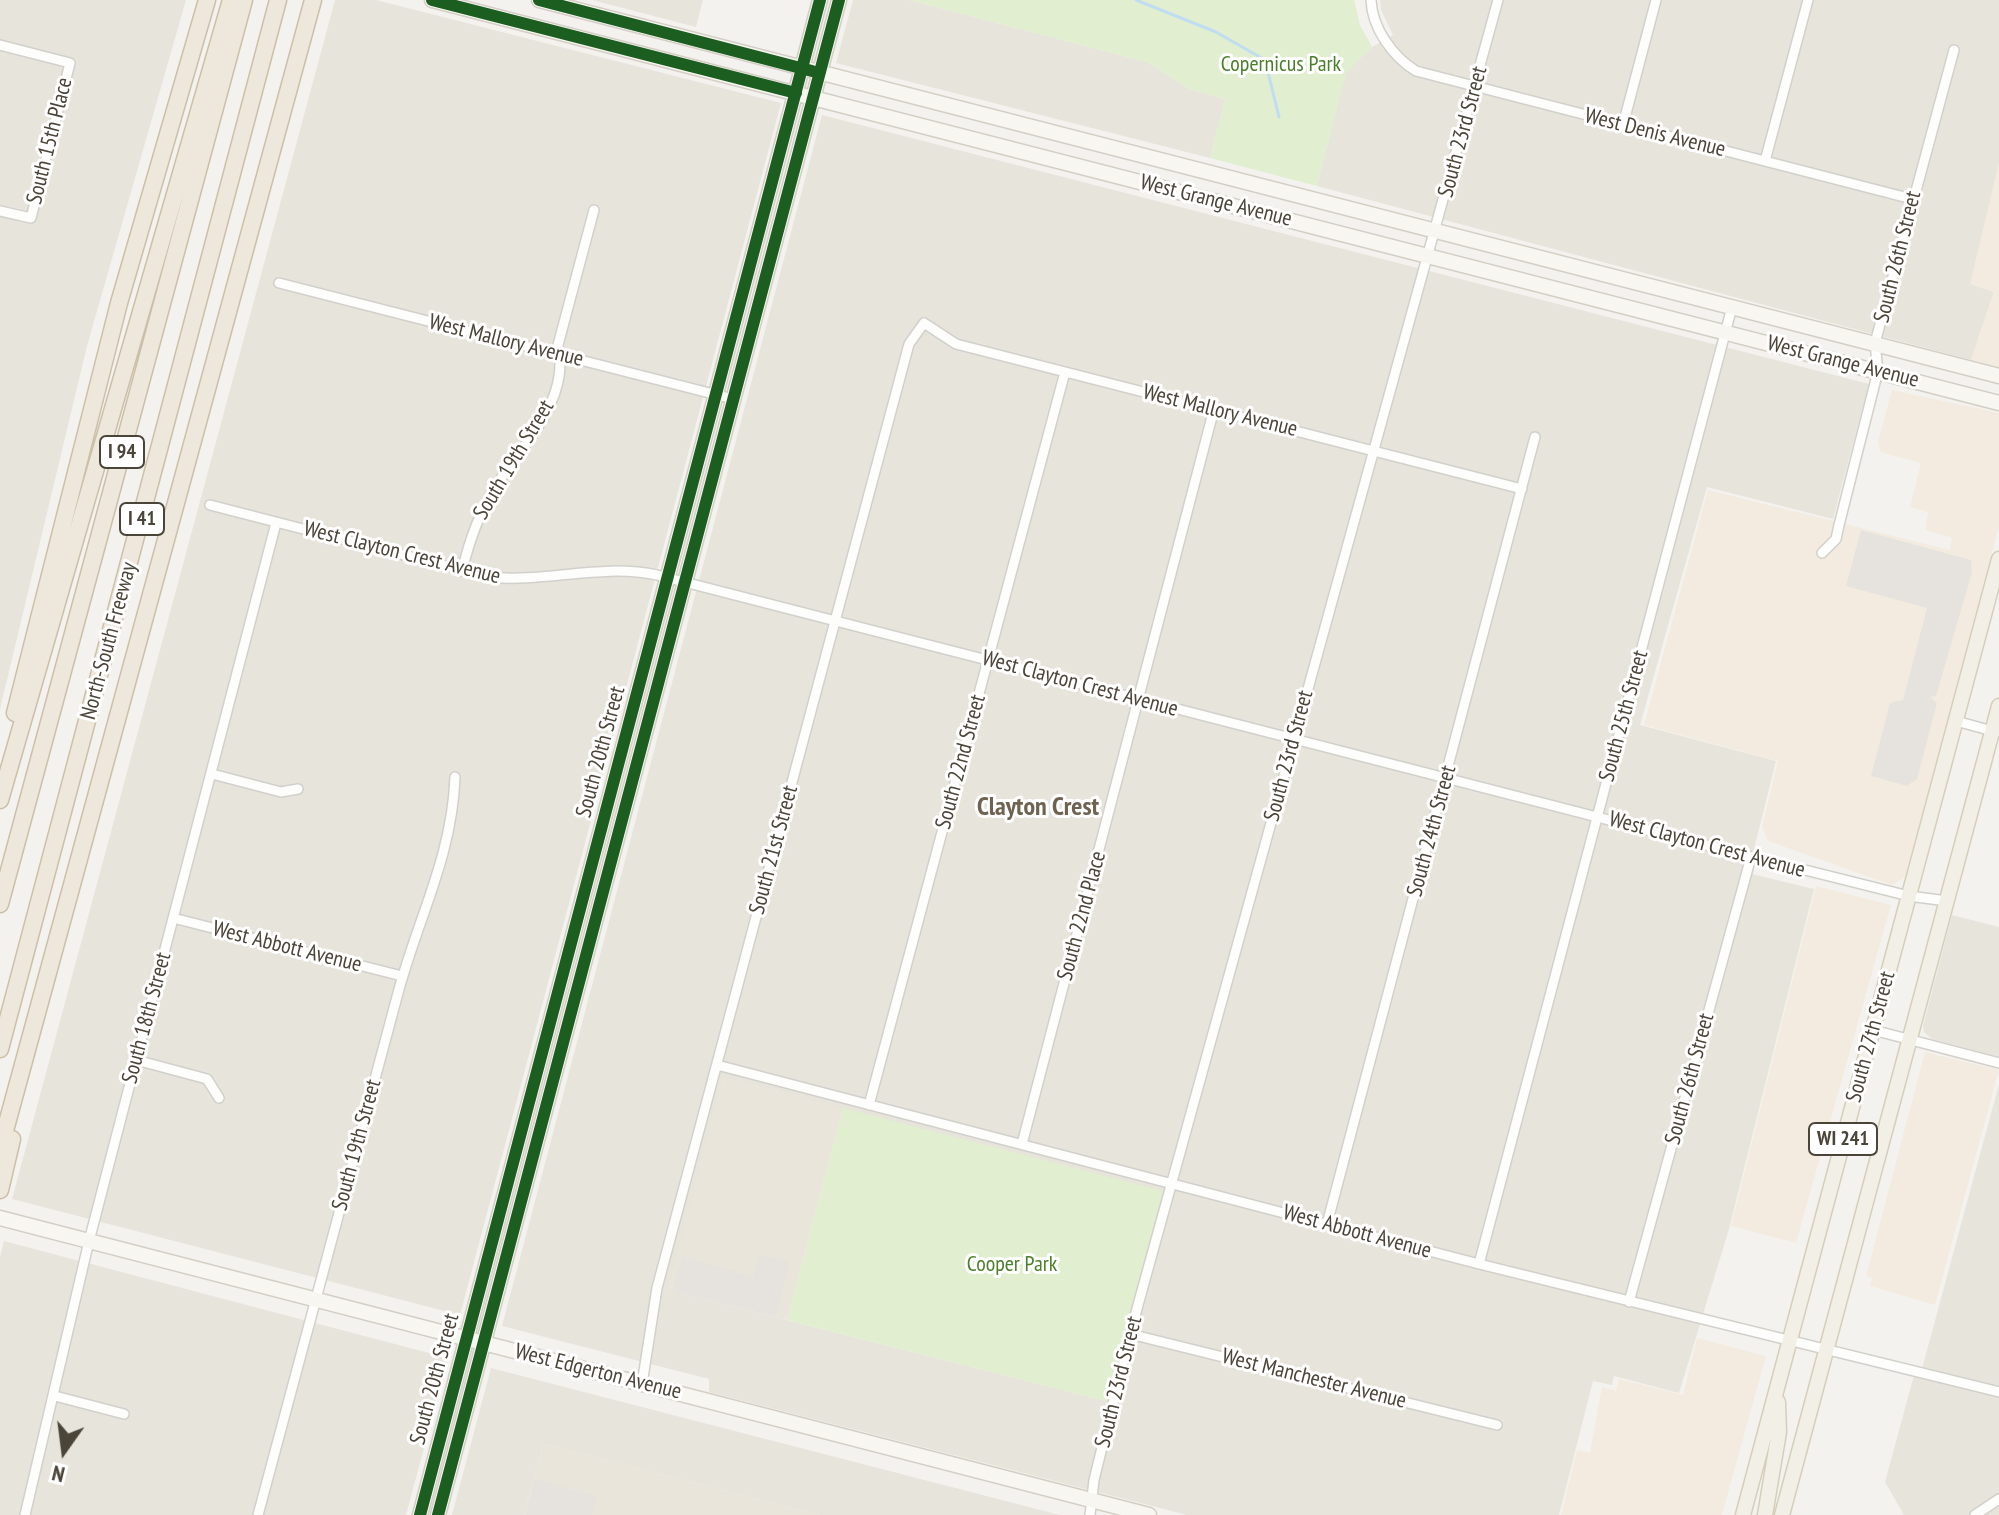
<!DOCTYPE html>
<style>
body{margin:0}
#map{position:relative;width:1999px;height:1515px;overflow:hidden;background:#f4f2ee;font-family:"PT Sans Narrow",sans-serif}
canvas{display:block}
.north{position:absolute;left:24px;top:1411px;width:80px;height:80px;-webkit-text-stroke:6px #fff;paint-order:stroke;rotate:194deg;font-size:22px;font-weight:700;line-height:32px;text-align:center;color:#4b4439}
.north::after{content:'';display:block;margin:auto;width:28px;height:36px;background:#4b4439;clip-path:polygon(50% 0,100% 100%,50% 72%,0 100%)}
</style>
<div id="map">
<canvas width="1999" height="1515"></canvas>
<div class="north">N</div>
</div>
<script>
const c = document.querySelector('canvas').getContext('2d');
c.lineJoin = 'round';
function paint(path, color) { c.fillStyle = color; c.fill(path, 'evenodd'); }
function trace(path, color, width, dash) { c.strokeStyle = color; c.lineWidth = width; c.lineCap = dash ? 'butt' : 'round'; c.setLineDash(dash || []); c.stroke(path); }
function label(font, color, halo, rows, align = 'center') {
  c.font = font + ' "PT Sans Narrow",sans-serif'; c.lineWidth = 6; c.setLineDash([]); c.textBaseline = 'middle'; c.strokeStyle = halo; c.fillStyle = color; for (const [text, x, y, turn = 0] of rows) {
    c.save(); c.translate(x, y); c.rotate((+turn || 0) * Math.PI / 180); c.textAlign = isNaN(turn) ? turn : align; if (halo) c.strokeText(text, 0, 0); c.fillText(text, 0, 0); c.restore();
  }
}
paint(new Path2D(`
 M 0,0 L 186,0 L 87,346 L 0,709 Z
 M 335,0 L 376,0 L 781,103 L 460,1315 L 12,1199 Z
 M 592,0 L 703,0 L 696,27 Z
 M 853,0 L 909,0 L 1147,62 L 1190,89 L 1225,99 L 1210,158 L 836,63 Z
 M 1380,0 L 1999,0 L 1999,163 L 1971,284 L 1994,292 L 1971,360 L 1317,186 L 1346,72 L 1372,47 L 1393,35 L 1381,10 Z
 M 822,115 L 1869,384 L 1833,519 L 1707,487 L 1640,725 L 1776,761 L 1748,873 L 1814,889 L 1729,1229 L 1679,1393 L 1614,1376 L 1612,1385 L 1593,1381 L 1559,1515 L 1187,1515 L 709,1392 L 709,1379 L 502,1326 ZM 724,1078 L 959,1139 L 1106,1401 L 668,1290 Z
 M 1952,915 L 1999,927 L 1999,1057 L 1932,1039 L 1924,1032 L 1923,1026 Z
 M 1999,1084 L 1999,1515 L 1904,1515 L 1885,1482 L 1914,1375 L 1920,1376 Z
 M 4,1241 L 448,1358 L 406,1515 L 0,1515 L 0,1257 Z
 M 491,1368 L 1060,1515 L 820,1515 L 543,1444 L 524,1515 L 452,1515 Z`), '#e7e4dc');
paint(new Path2D(`
 M 1999,163 L 1999,368 L 1971,360 L 1994,292 L 1970,284 Z
 M 1892,390 L 1999,413 L 1999,526 L 1905,877 L 1892,885 L 1768,841 L 1762,827 L 1778,761 L 1644,725 L 1708,490 L 1950,550 L 1952,538 L 1925,530 L 1928,512 L 1910,507 L 1921,463 L 1880,452 L 1878,441 Z
 M 1816,886 L 1891,905 L 1796,1243 L 1731,1226 Z
 M 1925,1052 L 1999,1070 L 1935,1305 L 1870,1286 L 1872,1278 L 1866,1276 Z
 M 1697,1338 L 1766,1356 L 1722,1515 L 1561,1515 L 1577,1450 L 1590,1453 L 1602,1387 L 1616,1391 L 1619,1379 L 1683,1395 Z`), '#f3ebdf');
paint(new Path2D(`
 M 724,1078 L 843,1108 L 787,1320 L 667,1290 Z
 M 543,1444 L 820,1515 L 524,1515 Z`), '#eae5da');
paint(new Path2D(`
 M 909,0 L 1354,0 L 1360,25 L 1372,47 L 1346,73 L 1317,186 L 1210,158 L 1225,99 L 1190,89 L 1147,62 Z
 M 843,1108 L 1163,1191 L 1106,1401 L 787,1320 Z`), '#e1eecf');
paint(new Path2D(`
 M 1861,530 L 1971,560 L 1972,572 L 1936,696 L 1930,697 L 1937,703 L 1917,779 L 1907,786 L 1871,776 L 1890,703 L 1903,700 L 1927,608 L 1846,586 Z
 M 760,1254 L 790,1262 L 776,1317 L 673,1291 L 682,1256 L 753,1277 Z
 M 534,1479 L 597,1496 L 592,1515 L 525,1515 Z`), '#e6e3df');
trace(new Path2D(`
 M 1136,0 L 1216,32 L 1265,60 L 1279,117`), '#c0ddf1', 3);
const street = new Path2D(`
 M 1371,0 C 1372,28 1393,57 1416,71 L 1912,199
 M 0,45 L 70,63 L 31,218 L 0,211
 M 1623,125 L 1656,0
 M 1765,161 L 1808,0
 M 279,283 L 733,399
 M 210,505 L 489,577 C 546,583 600,563 657,575 L 1737,853 L 1909,896 L 1947,901
 M 1822,553 L 1836,539 L 1839,525 L 1878,371 L 1875,343 L 1954,50
 M 462,571 C 469,542 478,515 494,489 C 521,445 571,402 558,345 L 594,210
 M 1956,721 L 1996,732
 M 212,774 L 281,792 L 298,789
 M 173,918 L 402,976
 M 1873,1030 L 1999,1063
 M 136,1060 L 207,1079 L 219,1098
 M 717,1065 L 1479,1264 L 1999,1392
 M 869,1105 L 1065,372
 M 1022,1144 L 1214,409
 M 1327,1224 L 1535,437
 M 1479,1264 L 1732,307
 M 1629,1302 L 1751,857
 M 1130,1334 L 1497,1425
 M 642,1384 L 657,1288 L 909,344 L 924,323 L 956,344 L 1522,489
 M 55,1396 L 124,1414
 M 25,1515 L 89,1241 L 276,523
 M 258,1515 C 304,1341 351,1167 398,993 C 418,918 452,857 455,777
 M 1090,1515 L 1094,1480 L 1130,1334 L 1498,0
 M 1975,1515 L 1999,1499`);
const secondary = new Path2D(`
 M 432,0 L 1999,403
 M 539,0 L 1999,376
 M 0,1218 L 1149,1515
 M 420,1515 L 820,0
 M 438,1515 L 839,0`);
const primary = new Path2D(`
 M 1743,1515 L 1999,559
 M 1765,1515 L 1779,1432 L 1778,1402
 M 1782,1515 L 1999,706`);
const highway = new Path2D(`
 M 15,713 L 119,303 L 207,0
 M 0,800 L 231,0
 M 0,904 L 244,0
 M 0,1049 L 278,0
 M 0,1149 L 313,0
 M 0,1190 L 12,1139`);
trace(street, '#d2d0cb', 12);
trace(secondary, '#d3cfc5', 17);
trace(primary, '#d6cebb', 17);
trace(highway, '#ccbfa9', 19);
trace(street, '#fdfdfc', 9);
trace(secondary, '#f7f6f1', 14);
trace(primary, '#f2efe6', 14);
trace(highway, '#ede8db', 16);
trace(new Path2D(`
 M 432,0 L 796,93
 M 539,0 L 812,71
 M 420,1515 L 820,0
 M 438,1515 L 839,0`), '#1b5e20', 12);
for (const [x, y, w] of [
 [122,452,44],
 [142,519,44],
 [1843,1139,68]
]) { const box = new Path2D(); box.roundRect(x - w / 2, y - 16, w, 32, 6); c.fillStyle = '#fff'; c.fill(box); trace(box, '#4b4439', 2); }
label('bold 20px', '#4b4439', null, [
 ["I 94",122,452],
 ["I 41",142,519],
 ["WI 241",1843,1139]
]);
label('22px', '#4a7f2a', '#fff', [
 ["Copernicus Park",1281,65],
 ["Cooper Park",1012,1265]
]);
label('22px', '#4b4439', '#fff', [
 ["South 23rd Street",1463,132,-75],
 ["West Denis Avenue",1655,133,14],
 ["South 15th Place",50,141,-76],
 ["West Grange Avenue",1216,201,14],
 ["South 26th Street",1898,257,-76],
 ["West Mallory Avenue",506,341,14],
 ["West Grange Avenue",1843,362,14],
 ["West Mallory Avenue",1220,411,14],
 ["South 19th Street",514,460,-59],
 ["West Clayton Crest Avenue",402,553,14],
 ["North-South Freeway",109,641,-75],
 ["West Clayton Crest Avenue",1080,684,15],
 ["South 25th Street",1624,716,-75],
 ["South 20th Street",601,752,-75],
 ["South 23rd Street",1289,756,-75],
 ["South 22nd Street",961,762,-75],
 ["South 24th Street",1432,831,-75],
 ["West Clayton Crest Avenue",1707,845,15],
 ["South 21st Street",774,850,-75],
 ["South 22nd Place",1082,916,-75],
 ["West Abbott Avenue",287,947,14],
 ["South 18th Street",147,1018,-75],
 ["South 27th Street",1871,1037,-75],
 ["South 26th Street",1690,1079,-75],
 ["South 19th Street",357,1145,-75],
 ["West Abbott Avenue",1357,1232,15],
 ["West Edgerton Avenue",598,1372,14],
 ["South 20th Street",435,1379,-75],
 ["West Manchester Avenue",1314,1379,14],
 ["South 23rd Street",1119,1382,-76]
]);
label('bold 26px', '#6e6250', '#fff', [
 ["Clayton Crest",1038,808]
]);
</script>
